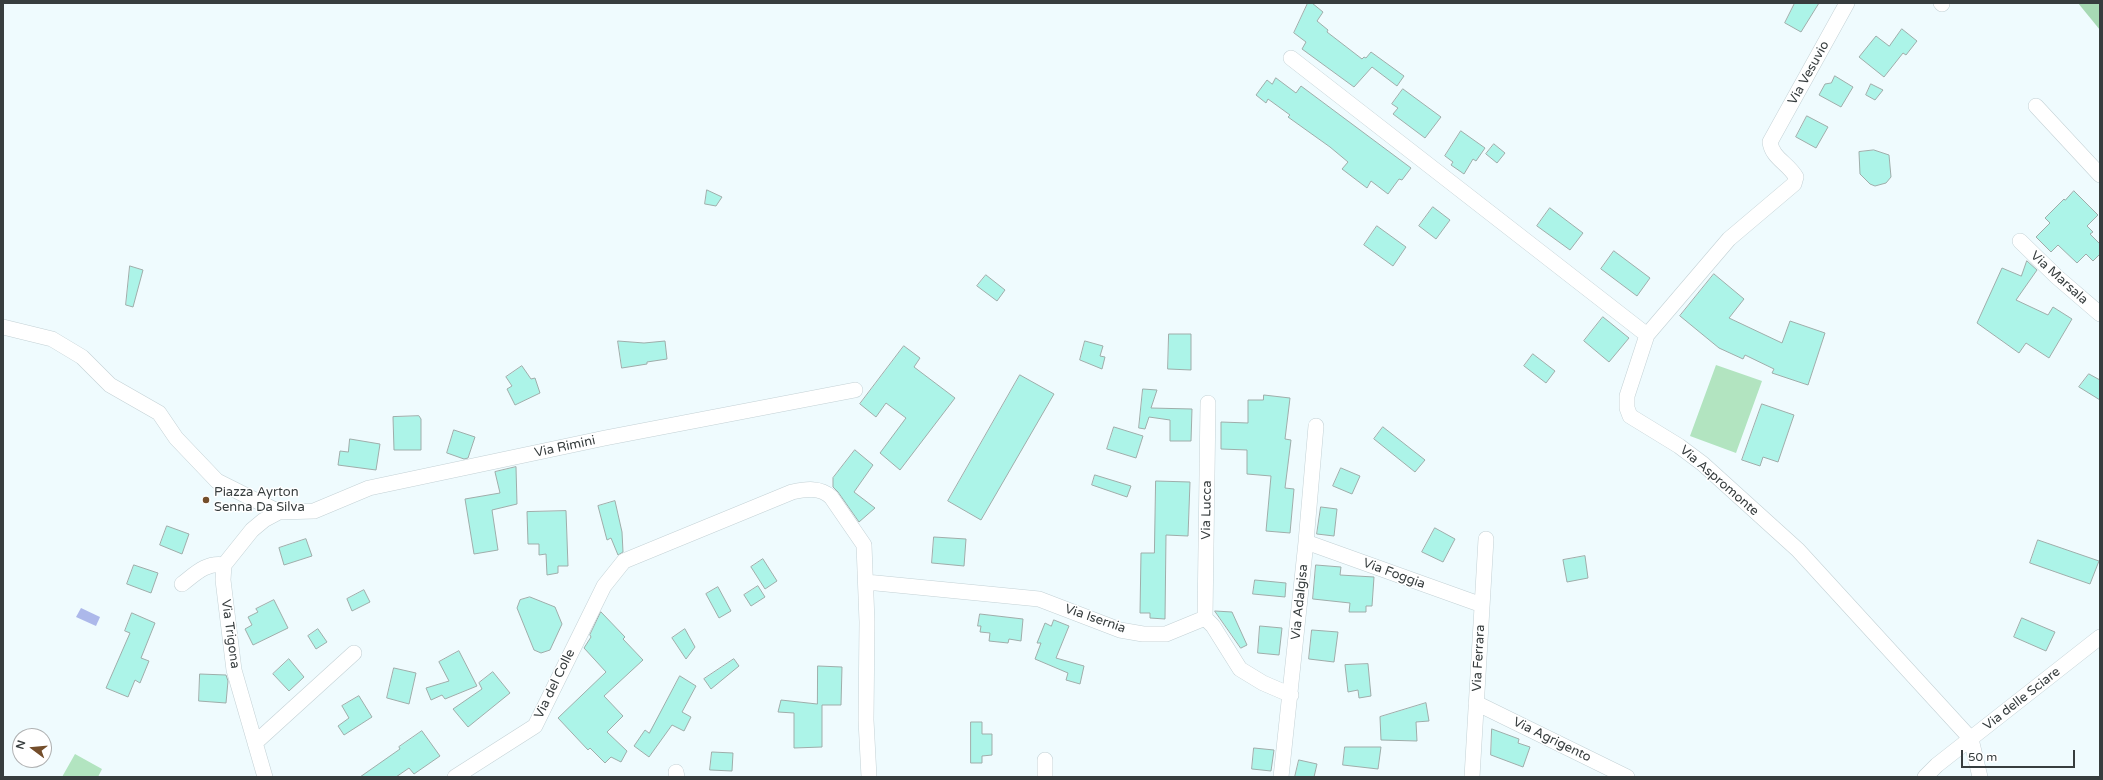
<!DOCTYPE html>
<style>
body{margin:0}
#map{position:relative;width:2103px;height:780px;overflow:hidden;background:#effbfe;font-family:"Varela Round",sans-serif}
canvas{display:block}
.frame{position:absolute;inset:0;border:4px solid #373d3e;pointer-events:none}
.north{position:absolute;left:12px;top:728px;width:40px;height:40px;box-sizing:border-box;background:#fff;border:1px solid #afb1b2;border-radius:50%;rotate:286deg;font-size:11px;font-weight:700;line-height:16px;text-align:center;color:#373d3e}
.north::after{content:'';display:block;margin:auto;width:14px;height:18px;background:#744e2b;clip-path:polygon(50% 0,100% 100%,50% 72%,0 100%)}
.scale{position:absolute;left:1961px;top:750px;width:114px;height:18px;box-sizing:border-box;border:2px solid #373d3e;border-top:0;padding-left:5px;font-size:12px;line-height:14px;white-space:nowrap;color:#373d3e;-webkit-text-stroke:3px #fff;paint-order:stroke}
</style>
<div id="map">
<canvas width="2103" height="780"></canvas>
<div class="frame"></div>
<div class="north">N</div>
<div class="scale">50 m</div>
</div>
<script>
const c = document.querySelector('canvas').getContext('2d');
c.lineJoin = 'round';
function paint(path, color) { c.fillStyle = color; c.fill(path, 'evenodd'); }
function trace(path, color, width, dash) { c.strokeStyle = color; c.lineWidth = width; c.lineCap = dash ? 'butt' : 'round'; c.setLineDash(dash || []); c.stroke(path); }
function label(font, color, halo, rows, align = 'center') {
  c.font = font + ' "Varela Round",sans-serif'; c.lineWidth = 3; c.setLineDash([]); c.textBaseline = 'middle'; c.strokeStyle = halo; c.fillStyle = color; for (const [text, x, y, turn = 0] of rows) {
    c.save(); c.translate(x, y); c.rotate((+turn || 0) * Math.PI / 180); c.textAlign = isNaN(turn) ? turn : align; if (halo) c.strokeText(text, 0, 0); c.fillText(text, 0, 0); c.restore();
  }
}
paint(new Path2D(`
 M 1716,365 L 1762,381 L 1736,453 L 1690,436 Z
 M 75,754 L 102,769 L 98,777 L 62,777 Z`), '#b2e4c0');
paint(new Path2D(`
 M 2078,3 L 2100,3 L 2100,30 Z`), '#a7d9b4');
paint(new Path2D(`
 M 81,608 L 100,617 L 96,626 L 76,617 Z`), '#acb8ea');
const building = new Path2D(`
 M 1308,3 L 1312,3 L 1323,12 L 1317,21 L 1328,30 L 1327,32 L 1362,59 L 1364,57 L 1366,58 L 1371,52 L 1404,76 L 1397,86 L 1372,67 L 1354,87 L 1302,49 L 1306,42 L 1294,33 Z
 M 1795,3 L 1819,3 L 1801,32 L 1785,23 Z
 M 1902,29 L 1917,41 L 1906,55 L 1903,53 L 1884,77 L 1859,57 L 1876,36 L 1889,46 Z
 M 1835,76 L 1853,87 L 1841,107 L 1819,95 L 1825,84 L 1831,83 Z
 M 1276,78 L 1296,93 L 1301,86 L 1411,168 L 1402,180 L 1399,179 L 1388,194 L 1371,181 L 1367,188 L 1342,169 L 1348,162 L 1330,147 L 1288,117 L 1290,115 L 1268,99 L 1266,103 L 1256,95 L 1267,80 L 1272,84 Z
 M 1871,84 L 1883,90 L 1875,100 L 1866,95 Z
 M 1403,89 L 1441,117 L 1425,138 L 1393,114 L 1398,108 L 1392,104 Z
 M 1807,116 L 1828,127 L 1816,148 L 1796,137 Z
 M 1461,131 L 1485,148 L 1476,161 L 1473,159 L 1464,174 L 1451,165 L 1453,162 L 1445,156 Z
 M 1494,144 L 1505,153 L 1497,163 L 1486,154 Z
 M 1874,150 L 1889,155 L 1891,177 L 1886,183 L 1875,186 L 1870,184 L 1860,174 L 1859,152 Z
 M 707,190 L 722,197 L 716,206 L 705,204 Z
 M 2074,191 L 2098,215 L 2087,226 L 2093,232 L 2090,234 L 2100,244 L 2100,254 L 2093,261 L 2086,254 L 2077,263 L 2058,245 L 2051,252 L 2036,237 L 2050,223 L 2045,218 L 2064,199 L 2065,200 Z
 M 1433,207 L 1450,220 L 1436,239 L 1419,226 Z
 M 1550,208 L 1583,233 L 1570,250 L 1537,226 Z
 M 1377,226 L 1406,247 L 1393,266 L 1364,245 Z
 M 1614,251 L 1650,278 L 1637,296 L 1601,269 Z
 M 2027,261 L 2037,270 L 2016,300 L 2048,315 L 2053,307 L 2072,319 L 2049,358 L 2026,343 L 2019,353 L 1977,323 L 2002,268 L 2021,276 Z
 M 130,266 L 143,270 L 133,307 L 126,305 Z
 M 1714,274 L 1744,299 L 1729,318 L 1782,343 L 1790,321 L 1825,333 L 1808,385 L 1772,373 L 1774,369 L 1745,355 L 1743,359 L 1719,348 L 1680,316 Z
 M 986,275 L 1005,290 L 997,301 L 977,286 Z
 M 1603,317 L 1629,338 L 1609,362 L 1584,341 Z
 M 1169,334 L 1191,334 L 1191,370 L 1168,369 Z
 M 618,341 L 644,343 L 665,341 L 667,359 L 647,362 L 647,364 L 622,368 Z
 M 1085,341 L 1103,346 L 1100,356 L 1105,357 L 1102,369 L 1080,360 Z
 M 904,346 L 920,358 L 914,367 L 955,398 L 900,470 L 880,453 L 906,418 L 886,403 L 876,417 L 860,404 Z
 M 1533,354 L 1555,371 L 1546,383 L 1524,366 Z
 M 522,366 L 531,379 L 535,378 L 540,393 L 515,405 L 507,389 L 512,386 L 506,377 Z
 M 2089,374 L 2100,380 L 2100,400 L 2079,387 Z
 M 1020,375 L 1054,394 L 981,520 L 948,501 Z
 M 1143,389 L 1157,390 L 1151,408 L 1192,409 L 1191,441 L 1170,441 L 1170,420 L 1149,417 L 1145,429 L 1139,428 Z
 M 1264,395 L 1290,398 L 1285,439 L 1291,440 L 1285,488 L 1294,489 L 1290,533 L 1266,531 L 1271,476 L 1247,474 L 1247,450 L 1221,449 L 1221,422 L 1248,423 L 1248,400 L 1263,400 Z
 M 1762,404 L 1794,415 L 1778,462 L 1763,457 L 1760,466 L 1742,460 Z
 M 419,416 L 421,419 L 421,450 L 394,450 L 393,417 Z
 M 1114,427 L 1143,436 L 1136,458 L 1107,449 Z
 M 1383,427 L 1425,460 L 1415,472 L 1374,439 Z
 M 454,430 L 475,437 L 468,458 L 464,459 L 447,453 Z
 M 350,439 L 380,444 L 376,470 L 338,465 L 340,451 L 348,452 Z
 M 855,450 L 873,465 L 854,492 L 875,508 L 859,522 L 838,492 L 833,487 L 833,478 Z
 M 516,467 L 517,504 L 492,510 L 498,550 L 474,554 L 465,499 L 500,493 L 495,472 Z
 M 1341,468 L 1360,476 L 1352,494 L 1333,486 Z
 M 1095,475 L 1131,486 L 1127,497 L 1092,485 Z
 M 1156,481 L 1190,482 L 1188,536 L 1166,535 L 1165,619 L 1150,618 L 1150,613 L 1140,613 L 1141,553 L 1154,553 Z
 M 615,501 L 622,532 L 623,552 L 618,555 L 611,538 L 607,540 L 598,506 Z
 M 1321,507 L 1337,509 L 1334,536 L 1317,534 Z
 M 566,511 L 568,566 L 558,566 L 558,573 L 547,575 L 546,554 L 539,555 L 539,544 L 528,544 L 527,512 Z
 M 167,526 L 189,534 L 182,554 L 160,545 Z
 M 1435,528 L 1455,539 L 1443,562 L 1422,552 Z
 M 934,537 L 966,539 L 964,566 L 932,563 Z
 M 306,539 L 312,556 L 284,565 L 279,548 Z
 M 2038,540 L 2099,561 L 2090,584 L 2030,563 Z
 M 1585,556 L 1588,578 L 1567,582 L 1563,560 Z
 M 763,559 L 777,581 L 765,589 L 751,567 Z
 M 134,565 L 158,573 L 151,593 L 127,584 Z
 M 1316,565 L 1341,567 L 1340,575 L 1374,577 L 1372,606 L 1366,606 L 1366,612 L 1349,612 L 1350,603 L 1313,599 Z
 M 1255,580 L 1286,583 L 1285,597 L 1253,594 Z
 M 758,586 L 765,597 L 751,606 L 744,595 Z
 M 718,587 L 731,611 L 719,618 L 706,594 Z
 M 364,590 L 370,602 L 352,611 L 347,599 Z
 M 530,597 L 555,607 L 562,624 L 550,650 L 541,653 L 534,650 L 517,608 L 520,600 Z
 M 274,600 L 288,628 L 253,645 L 245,629 L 252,625 L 248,617 L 258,612 L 256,609 Z
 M 1215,611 L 1232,612 L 1247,645 L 1241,648 Z
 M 601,612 L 625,637 L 623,639 L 643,660 L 604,696 L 623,716 L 607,732 L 627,751 L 621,762 L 611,757 L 605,763 L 590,748 L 588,750 L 558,718 L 606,672 L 584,648 L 591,637 L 590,635 Z
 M 132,613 L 155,623 L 141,658 L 149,661 L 140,683 L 135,680 L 128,697 L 106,688 L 130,633 L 125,631 Z
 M 980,614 L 1023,619 L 1021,641 L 1009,639 L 1008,643 L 989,641 L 990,633 L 980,632 L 981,626 L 978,626 Z
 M 2022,618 L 2055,632 L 2046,651 L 2014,637 Z
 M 1054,620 L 1069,626 L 1056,658 L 1084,666 L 1080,684 L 1066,680 L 1068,673 L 1035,659 L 1041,643 L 1037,643 L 1045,623 L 1051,626 Z
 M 1260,626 L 1282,628 L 1279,655 L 1258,653 Z
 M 318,629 L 327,642 L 316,649 L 308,636 Z
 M 685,629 L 695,647 L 686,659 L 672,638 Z
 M 1312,630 L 1338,632 L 1334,662 L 1309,659 Z
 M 459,651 L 477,686 L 445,699 L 442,695 L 431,700 L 426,688 L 449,681 L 439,662 Z
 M 289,659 L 304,677 L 289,691 L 273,674 Z
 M 734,659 L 739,666 L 711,689 L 704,679 Z
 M 1368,664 L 1371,696 L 1359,698 L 1358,690 L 1348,692 L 1345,665 Z
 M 818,666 L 842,667 L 841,705 L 822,705 L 822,747 L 794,748 L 794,713 L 778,712 L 781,700 L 817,704 Z
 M 394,668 L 416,673 L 409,704 L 387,698 Z
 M 493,672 L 510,693 L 468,727 L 453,709 L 482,689 L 479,683 Z
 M 200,674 L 226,675 L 228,681 L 226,703 L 199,701 Z
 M 680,676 L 696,686 L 682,712 L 691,717 L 684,731 L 672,725 L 649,757 L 634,746 L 645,730 L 649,733 Z
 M 359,696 L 372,717 L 344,735 L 338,726 L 349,718 L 342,706 Z
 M 1426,703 L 1429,721 L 1416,722 L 1417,741 L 1381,740 L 1380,717 Z
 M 971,722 L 982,722 L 982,734 L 992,734 L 992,755 L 982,756 L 982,763 L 971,763 Z
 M 1492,729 L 1519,739 L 1518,743 L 1530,747 L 1523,767 L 1491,755 Z
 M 422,731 L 440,756 L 414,774 L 409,768 L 396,777 L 360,777 L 400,749 L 399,747 Z
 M 1345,747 L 1381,747 L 1378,769 L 1343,765 Z
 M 1254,748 L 1274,750 L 1271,771 L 1252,769 Z
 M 712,752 L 733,753 L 732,771 L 710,770 Z
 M 1299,760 L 1317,764 L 1314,777 L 1295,777 Z`);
paint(building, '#acf4e8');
trace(building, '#9fadaa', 1);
const minor = new Path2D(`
 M 1847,3 L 1770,142 C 1772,158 1788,163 1796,177 L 1794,184 L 1729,239 L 1647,335 L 1627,396 L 1627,408 L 1630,416 L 1679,446 L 1703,464 L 1798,550 L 1971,739 L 1980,777
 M 1941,3 L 1942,4
 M 1291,58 L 1647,335
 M 2036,106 L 2100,175
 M 2020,241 L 2057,277 L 2100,314
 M 3,327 L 52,339 L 82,357 L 110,385 L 159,413 L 176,438 L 217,481 L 279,512
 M 1306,542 L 1482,605
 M 866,582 L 1039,599 L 1120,630 L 1143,634 L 1166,634 L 1205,618 L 1213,626 L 1240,669 L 1263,683 L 1291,695
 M 182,584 C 195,574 206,562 224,565
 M 1205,618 L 1208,403
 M 1476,703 L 1627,777
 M 255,743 L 354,653
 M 676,772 L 677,777
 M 265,777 L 234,670 L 223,580 L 224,565 L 252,530 L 264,520 L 279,512 L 314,511 L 369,488 L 605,438 L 855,390
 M 455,777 L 535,726 L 604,586 L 624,561 L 792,492 C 806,489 820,487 831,497 L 864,545 L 867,622 L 866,720 L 869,777
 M 1045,777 L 1045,760
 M 1281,777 L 1306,542 L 1316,426
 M 1472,777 L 1486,539
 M 1925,777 L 1937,765 L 2100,637`);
trace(minor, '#c3d1d5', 16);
trace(minor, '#fff', 15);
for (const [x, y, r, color] of [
 [206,500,4,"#744e2b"]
]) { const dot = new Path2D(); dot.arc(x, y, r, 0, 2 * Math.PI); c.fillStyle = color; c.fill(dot); trace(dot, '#fff', 1.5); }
label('13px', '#373d3e', '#fff', [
 ["Via Vesuvio",1809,73,-61],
 ["Via Marsala",2059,278,42],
 ["Via Rimini",565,447,-12],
 ["Via Aspromonte",1719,481,41],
 ["Via Lucca",1207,510,-89],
 ["Via Foggia",1394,574,20],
 ["Via Adalgisa",1300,602,-84],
 ["Via Isernia",1095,619,19],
 ["Via Trigona",230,634,82],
 ["Via Ferrara",1479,658,-87],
 ["Via del Colle",555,684,-64],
 ["Via delle Sciare",2022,699,-38],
 ["Via Agrigento",1552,740,26]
]);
label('13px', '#373d3e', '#fff', [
 ["Piazza Ayrton",214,493],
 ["Senna Da Silva",214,508]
], 'left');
</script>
